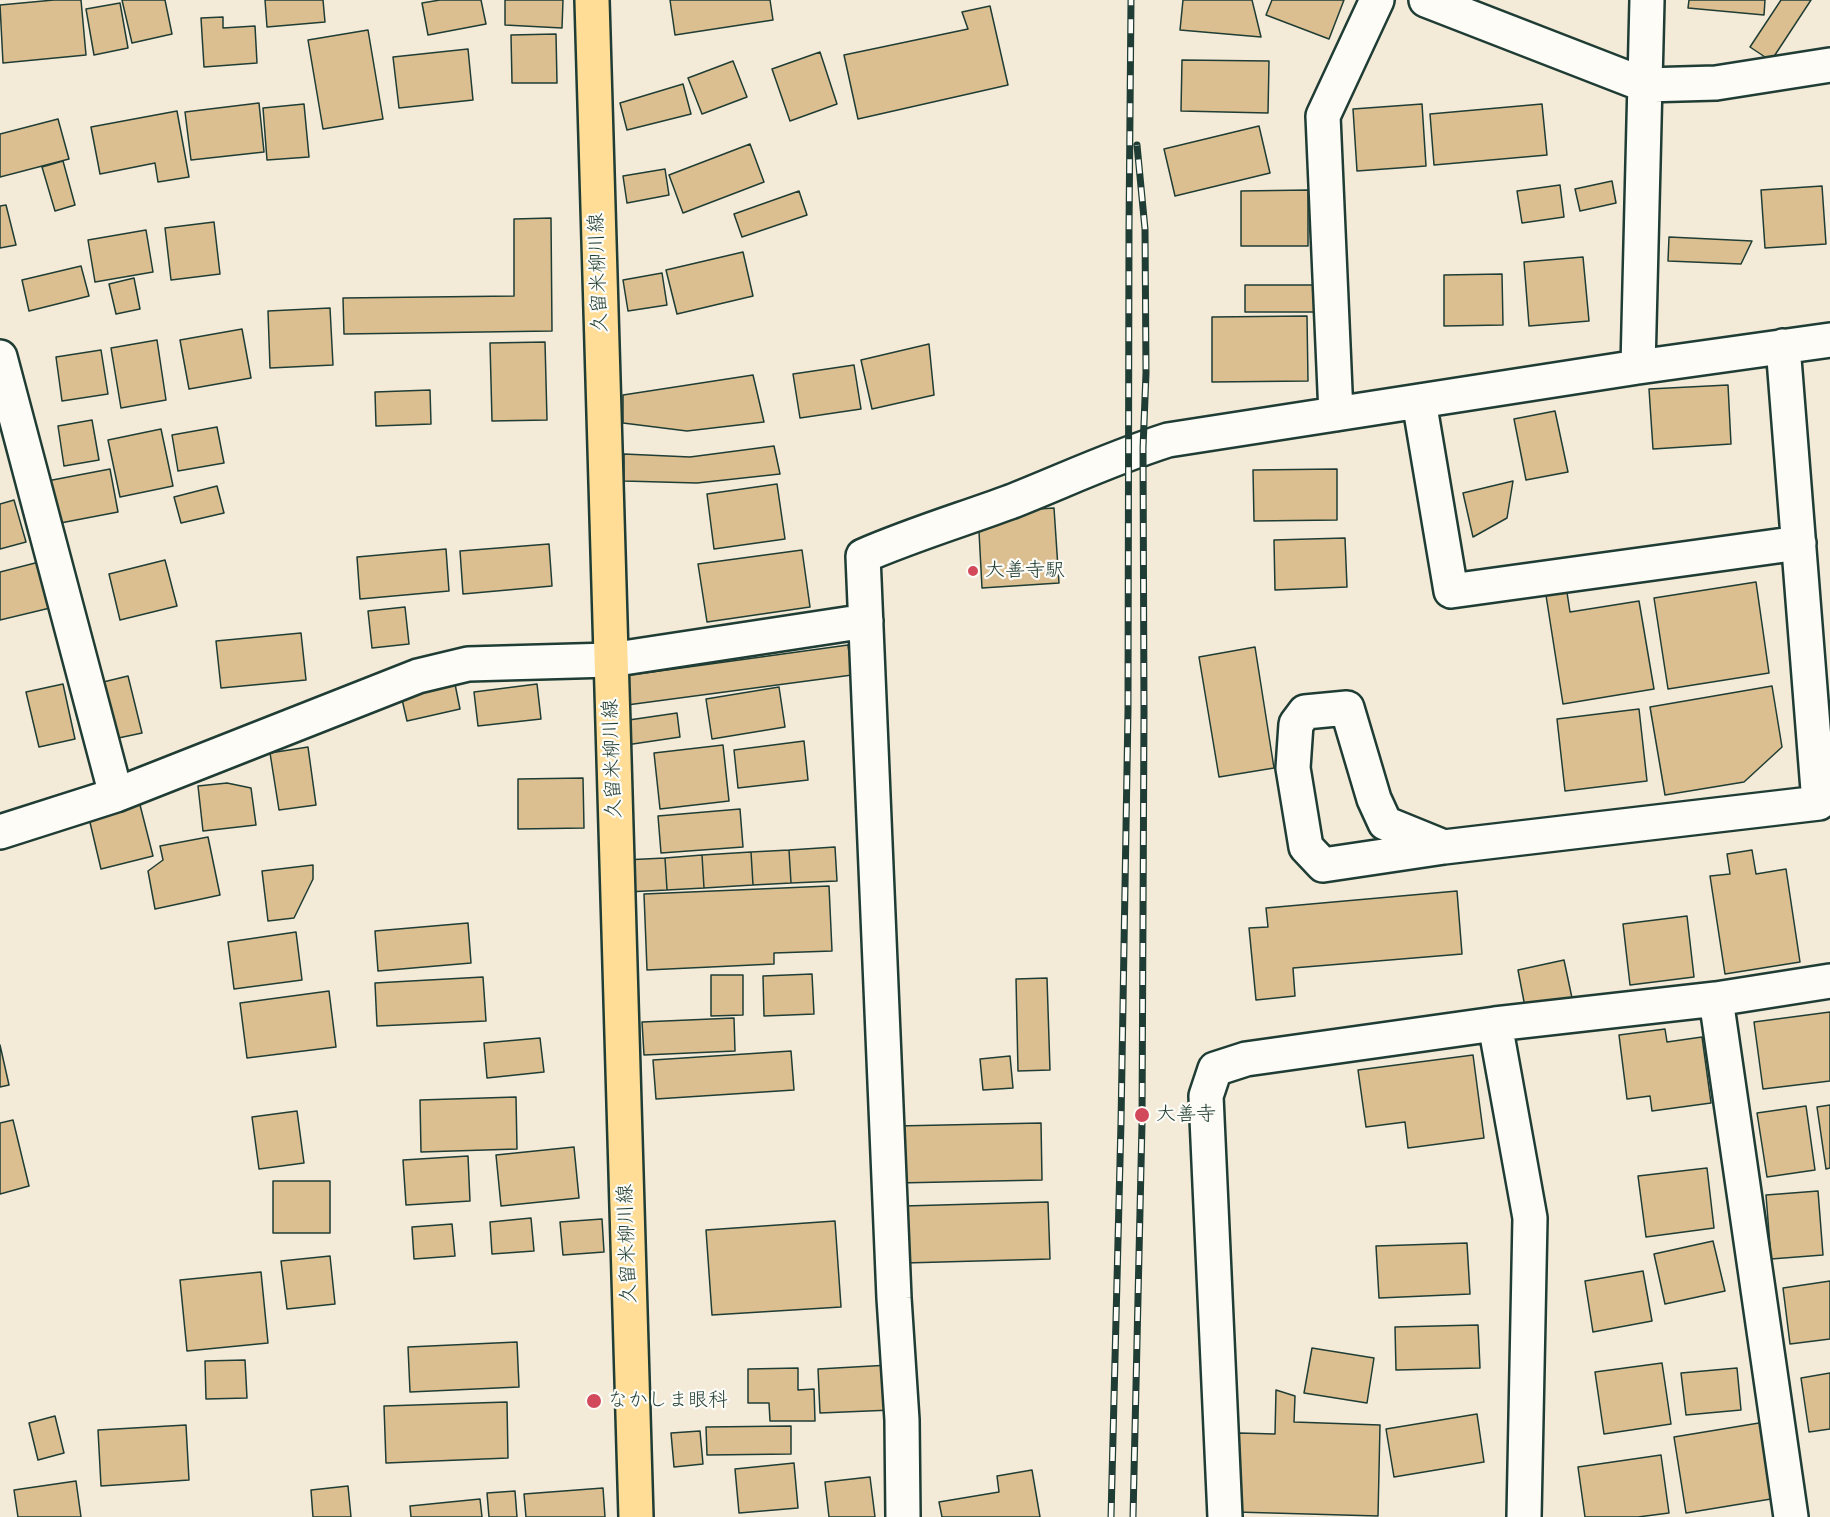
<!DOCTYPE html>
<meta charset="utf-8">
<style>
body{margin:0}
canvas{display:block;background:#f3ead8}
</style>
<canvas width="1830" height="1517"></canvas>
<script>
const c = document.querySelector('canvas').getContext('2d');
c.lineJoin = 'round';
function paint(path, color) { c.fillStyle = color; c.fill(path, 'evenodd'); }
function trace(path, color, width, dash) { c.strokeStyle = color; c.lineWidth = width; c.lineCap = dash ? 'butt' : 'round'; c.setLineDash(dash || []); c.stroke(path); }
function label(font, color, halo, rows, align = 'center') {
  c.font = font + ' Itim,"Klee One",sans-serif'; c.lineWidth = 4.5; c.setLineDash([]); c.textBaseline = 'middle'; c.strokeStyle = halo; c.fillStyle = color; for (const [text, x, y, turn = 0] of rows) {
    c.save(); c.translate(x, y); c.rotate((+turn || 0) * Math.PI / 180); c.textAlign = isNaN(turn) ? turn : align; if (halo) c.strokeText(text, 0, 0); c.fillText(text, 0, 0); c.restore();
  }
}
const building = new Path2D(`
 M 54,0 L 81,0 L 86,55 L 3,63 L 0,5 Z
 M 122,0 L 165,0 L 172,34 L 132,43 Z
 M 265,0 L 323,0 L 325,22 L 267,27 Z
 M 440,0 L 481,0 L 486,24 L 428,35 L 422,3 Z
 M 505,0 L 563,0 L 562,28 L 505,25 Z
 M 670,0 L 770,0 L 773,20 L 675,35 Z
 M 1183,0 L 1252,0 L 1261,37 L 1180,30 Z
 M 1272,0 L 1344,0 L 1329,39 L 1266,15 Z
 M 1689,0 L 1765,0 L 1764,15 L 1688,8 Z
 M 1781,0 L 1811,0 L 1771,61 L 1750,47 Z
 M 120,3 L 128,48 L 94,55 L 86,9 Z
 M 990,6 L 1008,85 L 858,119 L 844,55 L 968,29 L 962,12 Z
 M 223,17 L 223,28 L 255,26 L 257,63 L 204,67 L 201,18 Z
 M 368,30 L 383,119 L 323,129 L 308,40 Z
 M 556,34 L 557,83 L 512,83 L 511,35 Z
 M 468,49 L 473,100 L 399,108 L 393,57 Z
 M 820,52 L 837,104 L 790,121 L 772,69 Z
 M 1182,60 L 1269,61 L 1268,113 L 1181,111 Z
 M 733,61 L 747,97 L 702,114 L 688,78 Z
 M 683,84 L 691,114 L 627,130 L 620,103 Z
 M 259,103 L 264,152 L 191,160 L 185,112 Z
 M 304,104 L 309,157 L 267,160 L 263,108 Z
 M 1422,104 L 1426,166 L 1357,171 L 1353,109 Z
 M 1542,104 L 1547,155 L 1434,165 L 1430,114 Z
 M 177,111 L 189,177 L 158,182 L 155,163 L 100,174 L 91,127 Z
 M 58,119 L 69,159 L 0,177 L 0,134 Z
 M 1259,126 L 1270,173 L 1175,196 L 1164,149 Z
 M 750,144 L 764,182 L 683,213 L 669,175 Z
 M 63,161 L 75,205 L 55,211 L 42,167 Z
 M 665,169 L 669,195 L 627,203 L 623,176 Z
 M 1612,181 L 1616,203 L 1580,211 L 1575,189 Z
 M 1560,185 L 1564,217 L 1522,223 L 1517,191 Z
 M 1822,186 L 1826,244 L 1765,248 L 1761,190 Z
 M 1308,190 L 1308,246 L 1241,246 L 1241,191 Z
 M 799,191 L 807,215 L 742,237 L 734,214 Z
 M 6,205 L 16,245 L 0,248 L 0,206 Z
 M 551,218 L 552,331 L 344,334 L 343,298 L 514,296 L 514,219 Z
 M 214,222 L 220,274 L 171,280 L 165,228 Z
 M 146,230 L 153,272 L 95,282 L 88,240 Z
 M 1669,237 L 1752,241 L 1741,264 L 1668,261 Z
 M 743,252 L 753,296 L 677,314 L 666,270 Z
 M 1583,257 L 1589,321 L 1529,326 L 1524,262 Z
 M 81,266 L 89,296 L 29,311 L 22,280 Z
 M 662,273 L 667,305 L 628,311 L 623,280 Z
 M 1502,274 L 1503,325 L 1444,326 L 1444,275 Z
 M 134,278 L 140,309 L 116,314 L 109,284 Z
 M 1245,285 L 1314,285 L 1314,312 L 1245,312 Z
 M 330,308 L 333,365 L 270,368 L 268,311 Z
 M 1307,316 L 1308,381 L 1212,382 L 1212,317 Z
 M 242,329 L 251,378 L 189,389 L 180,340 Z
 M 157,340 L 166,400 L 121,408 L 111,348 Z
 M 545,342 L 547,420 L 492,421 L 490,343 Z
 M 929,344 L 934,395 L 872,409 L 861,360 Z
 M 101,350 L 108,394 L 62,401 L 56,357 Z
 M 854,365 L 861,409 L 800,418 L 793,374 Z
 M 753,375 L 764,422 L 687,431 L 623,423 L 623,395 Z
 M 1728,385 L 1731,444 L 1653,449 L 1649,389 Z
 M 430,390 L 431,424 L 376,426 L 375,392 Z
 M 1555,411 L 1568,472 L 1526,480 L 1514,419 Z
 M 92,420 L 99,460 L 64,466 L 58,426 Z
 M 217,427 L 224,463 L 178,471 L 172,435 Z
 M 161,429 L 173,486 L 120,497 L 108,440 Z
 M 774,446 L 780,474 L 697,483 L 624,481 L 624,454 L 690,457 Z
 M 110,469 L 118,512 L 50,525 L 42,482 Z
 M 1337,469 L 1337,520 L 1254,521 L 1253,470 Z
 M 1513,481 L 1507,518 L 1473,537 L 1463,493 Z
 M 777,484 L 785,539 L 714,549 L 707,494 Z
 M 217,486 L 224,513 L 181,523 L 174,497 Z
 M 14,500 L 26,542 L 0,549 L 0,504 Z
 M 1054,508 L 1059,583 L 982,588 L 978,513 Z
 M 1345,538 L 1347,587 L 1275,590 L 1274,540 Z
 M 549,544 L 552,586 L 463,594 L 460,551 Z
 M 446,549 L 449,591 L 360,599 L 357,557 Z
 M 802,550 L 810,607 L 707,622 L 698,564 Z
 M 165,560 L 177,606 L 120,620 L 109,574 Z
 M 39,562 L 50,608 L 0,620 L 0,572 Z
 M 1756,582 L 1769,673 L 1668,689 L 1654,598 Z
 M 1566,586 L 1570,612 L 1639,601 L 1654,689 L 1563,704 L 1545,589 Z
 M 405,607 L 409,644 L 372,648 L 368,611 Z
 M 301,633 L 306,680 L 221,688 L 216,641 Z
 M 848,645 L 852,675 L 627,705 L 623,676 Z
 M 1255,647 L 1274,768 L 1219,777 L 1199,657 Z
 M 128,676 L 142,733 L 109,740 L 95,684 Z
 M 63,684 L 75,739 L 39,747 L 26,692 Z
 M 455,684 L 460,709 L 407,721 L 401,695 Z
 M 537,684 L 541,719 L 478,726 L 474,692 Z
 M 1772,686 L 1782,747 L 1744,782 L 1665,795 L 1650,707 Z
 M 779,687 L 785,727 L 712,739 L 706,699 Z
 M 1639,709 L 1647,781 L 1565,791 L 1557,719 Z
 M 677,713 L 680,737 L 626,745 L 622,721 Z
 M 804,741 L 808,780 L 738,788 L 734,750 Z
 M 723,745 L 729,801 L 660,809 L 654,753 Z
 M 308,747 L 316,805 L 279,810 L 270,753 Z
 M 583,778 L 584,828 L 518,829 L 518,779 Z
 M 227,783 L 251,788 L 256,825 L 203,831 L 198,786 Z
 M 139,801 L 153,856 L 101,869 L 88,814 Z
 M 740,809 L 743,847 L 661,853 L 658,816 Z
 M 208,837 L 220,895 L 155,909 L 148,871 L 163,860 L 160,846 Z
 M 835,847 L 837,881 L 791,883 L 789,850 Z
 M 789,850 L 791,883 L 753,885 L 751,852 Z
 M 1752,850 L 1756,874 L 1786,869 L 1800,962 L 1725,974 L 1710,876 L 1730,874 L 1727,854 Z
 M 751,852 L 753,885 L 704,888 L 702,855 Z
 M 702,855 L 704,888 L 667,890 L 665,858 Z
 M 665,858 L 667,890 L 626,892 L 624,860 Z
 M 313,865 L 313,879 L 294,918 L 268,921 L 262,871 Z
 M 829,886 L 832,951 L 774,953 L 774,964 L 647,970 L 644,894 Z
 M 1457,891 L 1462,954 L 1293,968 L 1295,996 L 1256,1000 L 1249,928 L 1268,927 L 1266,908 Z
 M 1687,916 L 1694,977 L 1630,985 L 1623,924 Z
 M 468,923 L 471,963 L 378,971 L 375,931 Z
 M 296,932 L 302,980 L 234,989 L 228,942 Z
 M 1564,960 L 1572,998 L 1525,1007 L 1518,970 Z
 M 812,974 L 814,1014 L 764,1016 L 763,976 Z
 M 711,975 L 743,975 L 743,1015 L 711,1016 Z
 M 483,977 L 486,1021 L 377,1026 L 375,983 Z
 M 1047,978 L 1050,1070 L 1018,1071 L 1016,979 Z
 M 329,991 L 336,1047 L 247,1058 L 240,1003 Z
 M 1830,1012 L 1830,1081 L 1763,1089 L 1754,1022 Z
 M 734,1018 L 735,1051 L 644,1055 L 642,1022 Z
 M 1665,1029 L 1667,1042 L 1702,1037 L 1711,1103 L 1652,1111 L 1650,1096 L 1627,1099 L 1619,1035 Z
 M 540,1038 L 544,1072 L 487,1078 L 484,1043 Z
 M 0,1045 L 9,1085 L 0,1087 Z
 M 791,1051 L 794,1090 L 656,1099 L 653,1060 Z
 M 1473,1055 L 1484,1138 L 1408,1148 L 1405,1122 L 1366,1127 L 1358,1070 Z
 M 1010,1056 L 1013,1088 L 983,1090 L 980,1059 Z
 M 516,1097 L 517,1149 L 421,1152 L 420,1100 Z
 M 1830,1105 L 1830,1168 L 1826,1169 L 1817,1107 Z
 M 1806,1106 L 1815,1170 L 1767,1177 L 1757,1113 Z
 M 297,1111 L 304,1163 L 259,1169 L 252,1117 Z
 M 13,1120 L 29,1186 L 0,1194 L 0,1123 Z
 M 1041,1123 L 1042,1180 L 897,1183 L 896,1126 Z
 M 574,1147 L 579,1198 L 501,1206 L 496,1155 Z
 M 468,1156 L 470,1201 L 406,1205 L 403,1160 Z
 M 1707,1168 L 1714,1228 L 1646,1237 L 1638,1176 Z
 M 273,1181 L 330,1181 L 330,1233 L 273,1233 Z
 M 1818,1191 L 1823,1255 L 1771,1259 L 1766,1195 Z
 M 1048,1202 L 1050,1259 L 905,1263 L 904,1206 Z
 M 531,1218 L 534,1251 L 492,1254 L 490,1222 Z
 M 602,1219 L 604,1252 L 563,1255 L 560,1222 Z
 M 835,1221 L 841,1307 L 712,1315 L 706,1230 Z
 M 452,1224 L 455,1256 L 414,1259 L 412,1227 Z
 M 1713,1241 L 1725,1291 L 1665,1304 L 1654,1254 Z
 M 1467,1243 L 1470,1294 L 1379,1298 L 1376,1246 Z
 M 330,1256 L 335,1304 L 287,1309 L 281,1261 Z
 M 1643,1271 L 1652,1321 L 1593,1332 L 1585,1281 Z
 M 261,1272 L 268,1343 L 187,1351 L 180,1280 Z
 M 1830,1281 L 1830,1339 L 1790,1344 L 1783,1288 Z
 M 1478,1325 L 1480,1368 L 1396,1370 L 1395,1327 Z
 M 517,1342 L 519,1387 L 410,1392 L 408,1347 Z
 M 1312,1348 L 1374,1358 L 1367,1403 L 1304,1393 Z
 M 245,1360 L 247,1398 L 206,1399 L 205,1361 Z
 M 1662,1363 L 1671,1424 L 1604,1434 L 1595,1372 Z
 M 890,1365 L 892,1410 L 820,1413 L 818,1369 Z
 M 798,1368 L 798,1390 L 814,1389 L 815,1421 L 770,1421 L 769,1403 L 748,1403 L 748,1369 Z
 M 1737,1368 L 1741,1410 L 1686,1415 L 1681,1373 Z
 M 1830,1373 L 1830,1429 L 1809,1432 L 1801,1378 Z
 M 1276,1390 L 1295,1396 L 1294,1422 L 1380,1425 L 1378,1516 L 1236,1512 L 1239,1433 L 1275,1434 Z
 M 507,1402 L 508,1458 L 386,1463 L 384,1406 Z
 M 1477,1414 L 1484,1462 L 1394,1477 L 1386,1429 Z
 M 55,1416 L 64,1453 L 38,1460 L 29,1423 Z
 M 1765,1422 L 1777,1498 L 1686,1513 L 1674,1437 Z
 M 186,1425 L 189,1480 L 101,1486 L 98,1430 Z
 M 791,1426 L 791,1454 L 707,1455 L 706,1427 Z
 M 700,1431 L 703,1464 L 674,1467 L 671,1433 Z
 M 1661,1455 L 1669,1513 L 1638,1517 L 1585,1517 L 1578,1467 Z
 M 794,1463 L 798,1508 L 739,1513 L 735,1469 Z
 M 1032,1470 L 1040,1517 L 942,1517 L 939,1502 L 999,1492 L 997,1476 Z
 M 870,1477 L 875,1517 L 829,1517 L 825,1482 Z
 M 76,1481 L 81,1517 L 18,1517 L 14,1490 Z
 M 348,1486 L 351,1517 L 313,1517 L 311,1490 Z
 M 603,1488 L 605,1517 L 526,1517 L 524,1494 Z
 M 515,1491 L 517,1517 L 489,1517 L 487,1493 Z
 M 480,1499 L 482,1517 L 411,1517 L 410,1506 Z`);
paint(building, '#dcbf90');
trace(building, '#1f3d34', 1.5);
const minor = new Path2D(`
 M 1426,0 L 1645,85 L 1716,83 L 1830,65
 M 0,357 L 116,795
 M 1638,367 L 1647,0
 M 1419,401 L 1451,591 L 1799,543
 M 1336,414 L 1323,116 L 1377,0
 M 0,832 L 116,795 L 418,676 L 468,664 L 610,660 L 866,621
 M 1444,847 L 1385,823 L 1374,799 L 1347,708 L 1305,712 L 1296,724 L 1293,768 L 1306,847 L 1323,865 L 1444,847 L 1819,803 L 1783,346
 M 1716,999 L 1791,1517
 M 1495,1024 L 1530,1218 L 1524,1517
 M 903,1517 L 902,1420 L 894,1298 L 863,556 C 911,535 961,520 1010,502 C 1063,481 1114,457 1168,440 L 1638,367 L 1830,340
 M 1225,1517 L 1206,1096 L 1215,1069 L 1246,1059 L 1495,1024 L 1716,999 L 1830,981`);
const major = new Path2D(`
 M 592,0 L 636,1517`);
trace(minor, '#1f3d34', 38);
trace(major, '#1f3d34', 38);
trace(minor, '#fdfcf7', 33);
trace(major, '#ffdd96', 33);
const rail = new Path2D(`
 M 1111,1517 L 1121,1122 L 1128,710 L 1129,229 L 1131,0
 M 1133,1517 L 1142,1123 L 1144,712 L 1143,448 L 1146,373 L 1145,229 L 1137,145`);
trace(rail, '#1f3d34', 7);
trace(rail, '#fdfcf7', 4.5, [14]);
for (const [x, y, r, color] of [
 [973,571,6,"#d1495b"],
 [1142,1115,8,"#d1495b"],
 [594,1401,8,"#d1495b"]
]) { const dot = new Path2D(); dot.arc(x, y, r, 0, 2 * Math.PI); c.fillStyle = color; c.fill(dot); trace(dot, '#fdfcf7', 2); }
label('20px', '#1f3d34', '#fdfcf7', [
 ["久留米柳川線",599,273,-92],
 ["久留米柳川線",613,759,-92],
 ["久留米柳川線",628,1244,-92]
]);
label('20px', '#1f3d34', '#fdfcf7', [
 ["大善寺駅",985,571],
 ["大善寺",1156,1115],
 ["なかしま眼科",608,1401]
], 'left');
</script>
